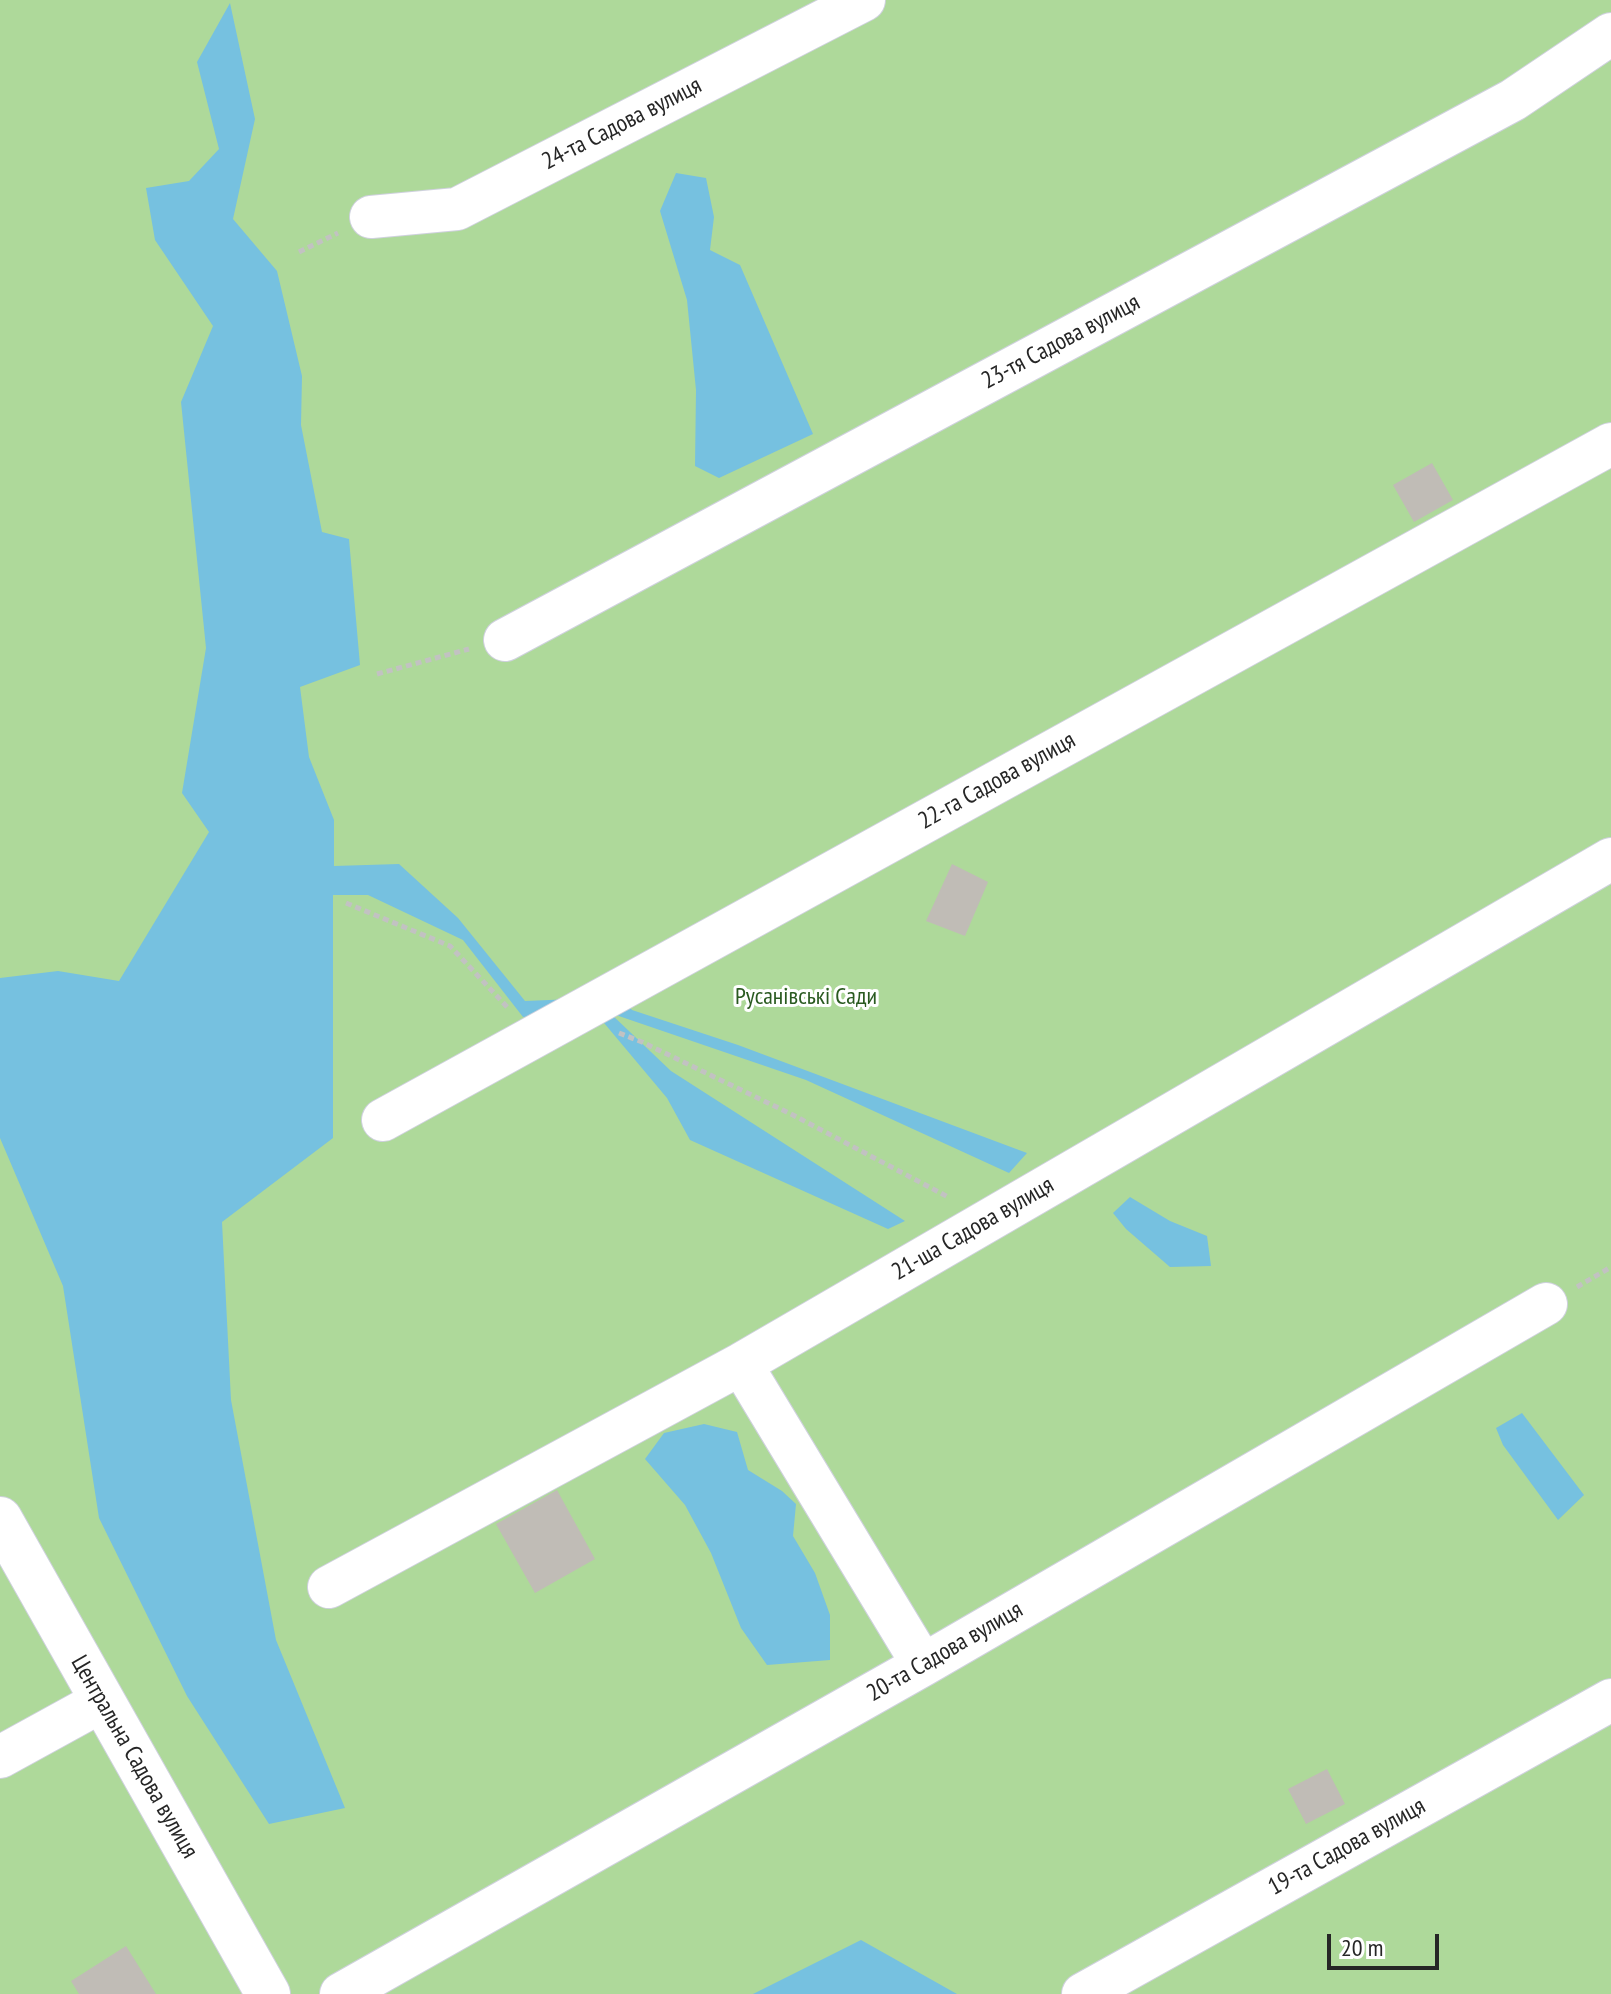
<!DOCTYPE html>
<meta charset="utf-8">
<style>
body{margin:0}
#map{position:relative;width:1611px;height:1994px;overflow:hidden;background:#e8e2d9;font-family:"PT Sans Narrow",sans-serif}
canvas{display:block}
.scale{position:absolute;left:1327px;top:1934px;width:112px;height:36px;box-sizing:border-box;border:4px solid #262626;border-top:0;padding-left:10px;font-size:24px;line-height:28px;white-space:nowrap;color:#262626;-webkit-text-stroke:6px #fff;paint-order:stroke}
</style>
<div id="map">
<canvas width="1611" height="1994"></canvas>
<div class="scale">20 m</div>
</div>
<script>
const c = document.querySelector('canvas').getContext('2d');
c.lineJoin = 'round';
function paint(path, color) { c.fillStyle = color; c.fill(path, 'evenodd'); }
function trace(path, color, width, dash) { c.strokeStyle = color; c.lineWidth = width; c.lineCap = dash ? 'butt' : 'round'; c.setLineDash(dash || []); c.stroke(path); }
function label(font, color, halo, rows, align = 'center') {
  c.font = font + ' "PT Sans Narrow",sans-serif'; c.lineWidth = 6; c.setLineDash([]); c.textBaseline = 'middle'; c.strokeStyle = halo; c.fillStyle = color; for (const [text, x, y, turn = 0] of rows) {
    c.save(); c.translate(x, y); c.rotate((+turn || 0) * Math.PI / 180); c.textAlign = isNaN(turn) ? turn : align; if (halo) c.strokeText(text, 0, 0); c.fillText(text, 0, 0); c.restore();
  }
}
paint(new Path2D(`
 M 0,0 L 1611,0 L 1611,1994 L 0,1994 Z`), '#aed99a');
paint(new Path2D(`
 M 230,3 L 255,119 L 233,219 L 277,271 L 302,376 L 301,425 L 322,532 L 349,539 L 360,665 L 300,687 L 309,757 L 334,820 L 334,866 L 399,864 L 458,918 L 525,1001 L 622,997 L 632,1010 L 738,1045 L 1027,1153 L 1009,1173 L 806,1080 L 610,1013 L 671,1071 L 905,1221 L 888,1229 L 690,1140 L 667,1098 L 594,1011 L 523,1017 L 463,940 L 368,895 L 333,895 L 333,1138 L 222,1222 L 231,1400 L 276,1640 L 345,1808 L 269,1824 L 187,1696 L 99,1518 L 63,1286 L 0,1138 L 0,978 L 58,971 L 119,981 L 209,832 L 182,793 L 206,648 L 181,402 L 213,326 L 155,240 L 146,188 L 189,181 L 219,149 L 197,62 Z
 M 676,173 L 706,178 L 714,217 L 710,250 L 740,265 L 813,434 L 719,478 L 695,466 L 696,390 L 687,300 L 660,211 Z
 M 1130,1197 L 1170,1221 L 1207,1236 L 1211,1266 L 1170,1267 L 1126,1229 L 1113,1213 Z
 M 1522,1413 L 1584,1495 L 1558,1520 L 1503,1445 L 1496,1428 Z
 M 704,1424 L 737,1432 L 748,1470 L 782,1491 L 796,1504 L 793,1536 L 815,1573 L 830,1615 L 830,1660 L 767,1665 L 741,1628 L 711,1553 L 685,1505 L 645,1459 L 664,1433 Z
 M 861,1940 L 957,1994 L 753,1994 Z`), '#76c1e0');
paint(new Path2D(`
 M 1432,463 L 1453,500 L 1414,522 L 1393,485 Z
 M 952,864 L 988,882 L 965,936 L 926,921 Z
 M 557,1490 L 595,1559 L 535,1593 L 496,1524 Z
 M 1327,1769 L 1345,1804 L 1306,1824 L 1288,1789 Z
 M 126,1946 L 156,1994 L 79,1994 L 71,1981 Z`), '#c0bcb6');
const minor = new Path2D(`
 M 371,217 L 457,209 L 864,0
 M 505,640 L 1513,100 L 1611,34
 M 383,1120 L 1611,444
 M 741,1364 L 923,1665
 M 329,1587 L 741,1364 L 1611,859
 M 0,1757 L 102,1701
 M 341,1994 L 923,1665 L 1546,1304
 M 1083,1994 L 1611,1700`);
const secondary = new Path2D(`
 M 0,1519 L 268,1994`);
trace(minor, '#cfd1de', 44);
trace(secondary, '#cfd1de', 46);
trace(new Path2D(`
 M 299,252 L 338,233
 M 377,674 L 469,649
 M 346,903 L 450,946 L 509,1009
 M 619,1033 L 642,1042 L 793,1115 L 950,1198
 M 1577,1287 L 1611,1267`), '#c2c2c2', 5, [6, 4]);
trace(minor, '#fff', 42);
trace(secondary, '#fff', 44);
label('24px', '#262626', '#fff', [
 ["24-та Садова вулиця",622,124,-27],
 ["23-тя Садова вулиця",1061,342,-28],
 ["22-га Садова вулиця",997,781,-29],
 ["21-ша Садова вулиця",973,1229,-30],
 ["20-та Садова вулиця",945,1652,-30],
 ["Центральна Садова вулиця",134,1757,60],
 ["19-та Садова вулиця",1347,1847,-29]
]);
label('24px', '#2a5a20', '#fff', [
 ["Русанівські Сади",806,997]
]);
</script>
